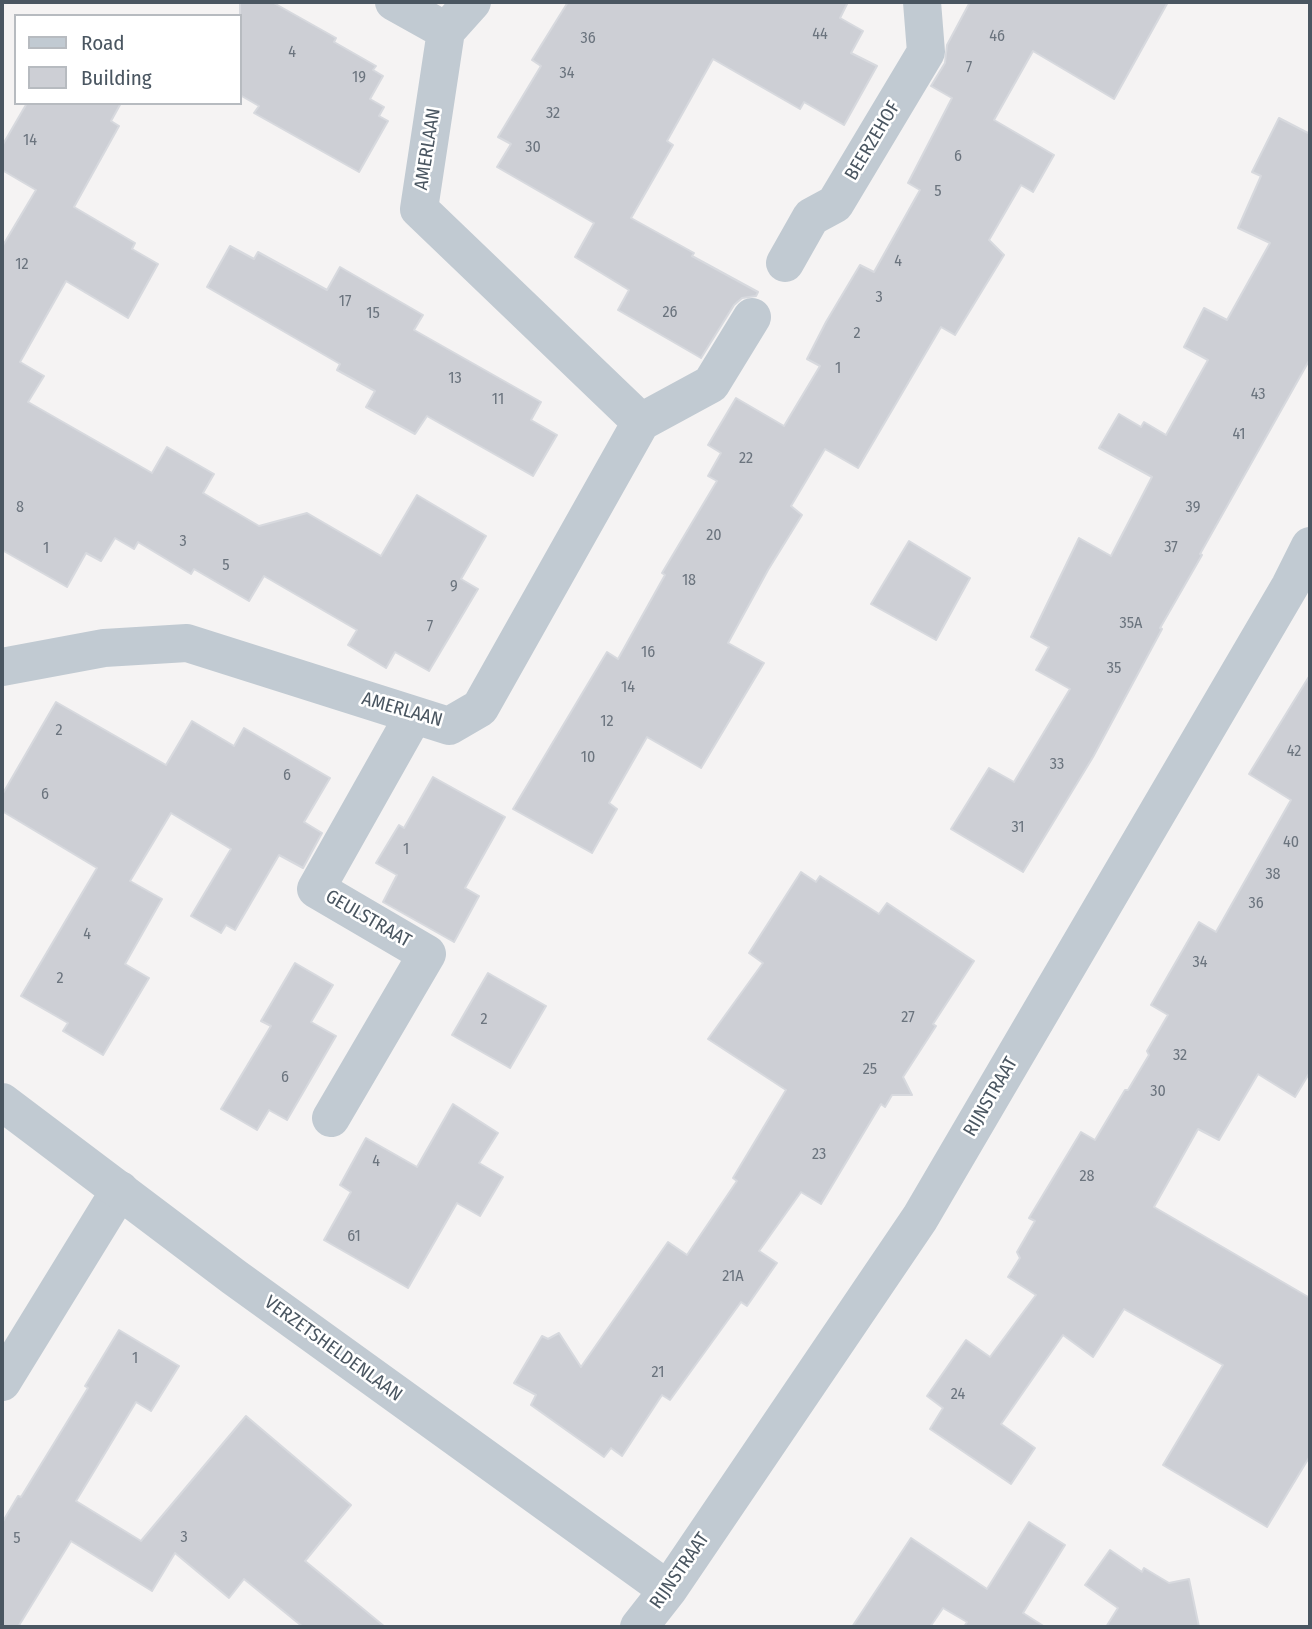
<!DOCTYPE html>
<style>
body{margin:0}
#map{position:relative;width:1312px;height:1629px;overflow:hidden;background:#f5f3f3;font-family:"Fira Sans Condensed",sans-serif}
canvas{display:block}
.frame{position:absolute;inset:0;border:4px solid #4a5661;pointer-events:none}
.legend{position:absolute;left:14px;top:14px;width:228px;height:91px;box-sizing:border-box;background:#fff;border:2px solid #b7bbc0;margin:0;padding:9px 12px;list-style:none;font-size:21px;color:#4a5661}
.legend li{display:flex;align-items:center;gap:14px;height:35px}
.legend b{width:35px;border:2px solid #b7bbc0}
</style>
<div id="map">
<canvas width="1312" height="1629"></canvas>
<div class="frame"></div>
<ul class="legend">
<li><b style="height:9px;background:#c1cad2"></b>Road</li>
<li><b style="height:19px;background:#cdcfd5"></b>Building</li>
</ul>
</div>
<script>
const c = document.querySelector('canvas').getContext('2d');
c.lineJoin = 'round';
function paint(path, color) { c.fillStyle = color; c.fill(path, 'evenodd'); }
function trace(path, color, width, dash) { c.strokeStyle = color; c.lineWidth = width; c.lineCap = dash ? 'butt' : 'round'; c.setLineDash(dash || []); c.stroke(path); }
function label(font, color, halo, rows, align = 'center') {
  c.font = font + ' "Fira Sans Condensed",sans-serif'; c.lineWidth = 5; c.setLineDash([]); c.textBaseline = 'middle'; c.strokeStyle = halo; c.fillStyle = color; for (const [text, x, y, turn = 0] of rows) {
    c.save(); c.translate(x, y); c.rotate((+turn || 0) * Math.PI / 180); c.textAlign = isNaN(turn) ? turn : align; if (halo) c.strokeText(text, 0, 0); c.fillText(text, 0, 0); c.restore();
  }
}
const building = new Path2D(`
 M 240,2 L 272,2 L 336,38 L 334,42 L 376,66 L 373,70 L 383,76 L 370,99 L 384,107 L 379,116 L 388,121 L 359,172 L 254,113 L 259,106 L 240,95 Z
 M 568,2 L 848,2 L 840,18 L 863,31 L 851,53 L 877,66 L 844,125 L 804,102 L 800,109 L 713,59 L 667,141 L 673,145 L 631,218 L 694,253 L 692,256 L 758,292 L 756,296 L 742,298 L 734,305 L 701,358 L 618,310 L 629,290 L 575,257 L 594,223 L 497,167 L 511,144 L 498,137 L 541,66 L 532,60 Z
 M 970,2 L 1168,2 L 1114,99 L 1033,51 L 994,120 L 1054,155 L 1033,192 L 1021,185 L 989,240 L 1004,255 L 955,335 L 941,327 L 858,468 L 825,449 L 791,506 L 802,515 L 768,570 L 728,643 L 764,663 L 701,768 L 647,737 L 609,803 L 617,809 L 592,853 L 513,809 L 607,652 L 618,659 L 665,575 L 662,573 L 717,481 L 708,476 L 721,453 L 708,445 L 736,398 L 784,426 L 820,366 L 807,359 L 826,322 L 860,265 L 874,272 L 920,190 L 908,183 L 952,98 L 931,86 L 945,63 L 947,45 Z
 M 27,103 L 121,103 L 111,121 L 119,126 L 74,207 L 135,243 L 132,249 L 158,264 L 128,318 L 66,281 L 20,362 L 44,376 L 28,402 L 152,473 L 167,447 L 214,474 L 203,493 L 259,526 L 307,513 L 381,556 L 417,495 L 486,536 L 461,579 L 478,589 L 429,671 L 395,652 L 386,668 L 348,645 L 357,630 L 264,576 L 249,601 L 194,569 L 191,574 L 138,542 L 134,549 L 115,538 L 101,561 L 86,553 L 67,587 L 2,550 L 2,247 L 36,190 L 2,170 L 2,146 Z
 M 1279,118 L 1310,134 L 1310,359 L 1200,554 L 1202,555 L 1160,628 L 1162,629 L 1093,757 L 1023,872 L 951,829 L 989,768 L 1014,782 L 1070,689 L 1036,670 L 1049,647 L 1031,637 L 1079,538 L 1111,556 L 1152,477 L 1099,448 L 1119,414 L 1141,427 L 1144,422 L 1166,435 L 1208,360 L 1184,347 L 1204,308 L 1227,320 L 1270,243 L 1238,228 L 1261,176 L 1252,172 Z
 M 230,246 L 254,259 L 258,252 L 327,290 L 340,267 L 423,315 L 414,330 L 541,402 L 531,420 L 557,435 L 533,476 L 427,416 L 415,434 L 366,407 L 375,391 L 337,370 L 340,364 L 207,287 Z
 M 909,541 L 970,578 L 936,640 L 871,604 Z
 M 1310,675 L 1310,1072 L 1295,1097 L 1258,1074 L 1219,1140 L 1198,1129 L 1154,1207 L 1310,1298 L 1310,1456 L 1267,1527 L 1163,1465 L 1223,1365 L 1124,1309 L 1093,1357 L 1063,1335 L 1001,1424 L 1035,1448 L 1011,1484 L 930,1429 L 943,1408 L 927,1396 L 966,1340 L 990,1357 L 1036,1295 L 1008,1277 L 1020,1258 L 1017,1252 L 1035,1221 L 1029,1218 L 1081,1132 L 1095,1140 L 1125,1090 L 1128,1090 L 1149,1055 L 1147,1051 L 1168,1015 L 1151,1005 L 1199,922 L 1216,932 L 1291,800 L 1249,774 Z
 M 56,702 L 166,765 L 192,721 L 234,746 L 244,728 L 330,778 L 304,822 L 322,833 L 303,868 L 279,855 L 235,930 L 226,925 L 221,933 L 191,916 L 231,849 L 171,813 L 130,881 L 162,899 L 125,964 L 149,978 L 103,1055 L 63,1031 L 68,1023 L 21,996 L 97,868 L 2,811 L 2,795 Z
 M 433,777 L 505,817 L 465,888 L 479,896 L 454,942 L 383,902 L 397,875 L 376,863 L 399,825 L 404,828 Z
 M 801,872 L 816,882 L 820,876 L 879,914 L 887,903 L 974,961 L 933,1024 L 936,1026 L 903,1077 L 912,1095 L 892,1095 L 885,1107 L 881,1104 L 821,1204 L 801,1192 L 759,1251 L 777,1263 L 747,1306 L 741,1302 L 670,1400 L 662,1395 L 622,1456 L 611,1448 L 604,1457 L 531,1405 L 536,1395 L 514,1383 L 542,1336 L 548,1339 L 559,1333 L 581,1367 L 668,1242 L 687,1255 L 737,1181 L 733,1178 L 786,1090 L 708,1039 L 763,963 L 749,953 Z
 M 295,963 L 333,985 L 311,1022 L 336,1036 L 287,1120 L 269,1110 L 257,1130 L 221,1109 L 271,1026 L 261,1021 Z
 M 488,973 L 546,1006 L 510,1068 L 452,1035 Z
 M 453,1104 L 498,1133 L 479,1163 L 503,1177 L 480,1216 L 457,1203 L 408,1288 L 324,1240 L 351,1192 L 340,1185 L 366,1138 L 417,1167 Z
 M 119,1330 L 179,1366 L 151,1411 L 136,1402 L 76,1501 L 141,1541 L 246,1416 L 351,1505 L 305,1561 L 385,1627 L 303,1627 L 244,1579 L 229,1598 L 175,1553 L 152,1591 L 71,1541 L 18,1627 L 2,1627 L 2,1523 L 18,1496 L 21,1497 L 88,1388 L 85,1386 Z
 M 1029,1522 L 1065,1545 L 1023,1613 L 1045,1627 L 964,1627 L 967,1622 L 943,1608 L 930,1627 L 852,1627 L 911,1538 L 987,1589 Z
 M 1110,1550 L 1142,1572 L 1144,1568 L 1169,1583 L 1189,1579 L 1199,1627 L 1106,1627 L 1118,1608 L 1085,1585 Z`);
paint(building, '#cdcfd5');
trace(building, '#d7d9de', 2);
trace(new Path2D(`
 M 394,2 L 446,31
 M 785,263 L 811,217 L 835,204 L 926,52 L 922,2
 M 641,422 L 711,384 L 752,317
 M 2,667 L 104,648 L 187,643 L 449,726 L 480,708 L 641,422 L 419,209 L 446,31 L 472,2
 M 331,1118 L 427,954 L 316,889 L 414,715
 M 2,1382 L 120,1190`), '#c1cad2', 38);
trace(new Path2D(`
 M 2,1102 L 234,1277 L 668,1590
 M 639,1627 L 668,1590 L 920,1218 L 1290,586 L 1310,546`), '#c1cad2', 38);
label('16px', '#6b747e', null, [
 ["44",820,35],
 ["46",997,37],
 ["36",588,39],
 ["4",292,53],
 ["7",969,68],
 ["34",567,74],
 ["19",359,78],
 ["32",553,114],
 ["14",30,141],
 ["30",533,148],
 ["6",958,157],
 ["5",938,192],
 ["4",898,262],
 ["12",22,265],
 ["3",879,298],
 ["17",345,302],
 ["26",670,313],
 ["15",373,314],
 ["2",857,334],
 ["1",838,369],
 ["13",455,379],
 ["43",1258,395],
 ["11",498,400],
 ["41",1239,435],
 ["22",746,459],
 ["8",20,508],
 ["39",1193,508],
 ["20",714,536],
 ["3",183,542],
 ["37",1171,548],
 ["1",46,549],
 ["5",226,566],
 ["18",689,581],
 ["9",454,587],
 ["35A",1131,624],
 ["7",430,627],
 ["16",648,653],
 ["35",1114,669],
 ["14",628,688],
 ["12",607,722],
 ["2",59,731],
 ["42",1294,752],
 ["10",588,758],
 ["33",1057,765],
 ["6",287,776],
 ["6",45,795],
 ["31",1018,828],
 ["40",1291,843],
 ["1",406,850],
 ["38",1273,875],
 ["36",1256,904],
 ["4",87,935],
 ["34",1200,963],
 ["2",60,979],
 ["27",908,1018],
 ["2",484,1020],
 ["32",1180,1056],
 ["25",870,1070],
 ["6",285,1078],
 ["30",1158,1092],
 ["23",819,1155],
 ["4",376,1162],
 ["28",1087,1177],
 ["61",354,1237],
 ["21A",733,1277],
 ["1",135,1359],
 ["21",658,1373],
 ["24",958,1395],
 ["3",184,1538],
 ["5",17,1539]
]);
label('19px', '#4a5661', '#fff', [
 ["BEERZEHOF",873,141,-59],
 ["AMERLAAN",428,149,-81],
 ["AMERLAAN",402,710,16],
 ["GEULSTRAAT",368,919,30],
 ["RIJNSTRAAT",991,1097,-60],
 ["VERZETSHELDENLAAN",333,1349,36],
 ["RIJNSTRAAT",680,1571,-55]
]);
</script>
